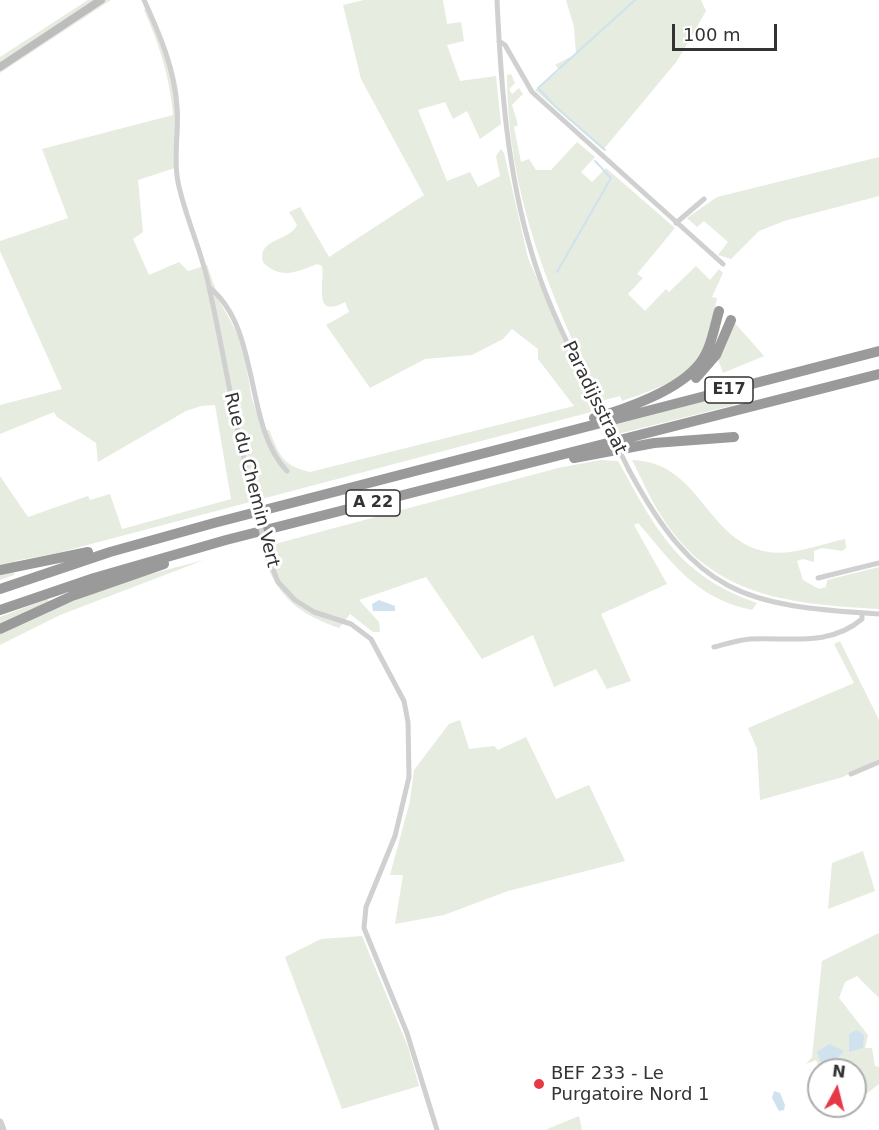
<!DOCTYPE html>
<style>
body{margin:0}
#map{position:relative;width:879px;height:1130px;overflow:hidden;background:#fff;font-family:"DejaVu Sans",sans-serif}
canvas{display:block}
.north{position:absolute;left:807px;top:1058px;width:60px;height:60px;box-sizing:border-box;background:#fff;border:2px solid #adadad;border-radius:50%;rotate:7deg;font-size:16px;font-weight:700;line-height:24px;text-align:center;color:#333}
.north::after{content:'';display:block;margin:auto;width:21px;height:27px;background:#e63946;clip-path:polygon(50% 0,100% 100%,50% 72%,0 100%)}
.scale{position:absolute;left:672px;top:24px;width:105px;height:27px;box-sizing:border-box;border:3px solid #333;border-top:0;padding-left:8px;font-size:18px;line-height:21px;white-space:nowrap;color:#333;-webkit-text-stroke:4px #fff;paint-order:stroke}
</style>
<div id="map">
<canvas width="879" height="1130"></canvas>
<div class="north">N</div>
<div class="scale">100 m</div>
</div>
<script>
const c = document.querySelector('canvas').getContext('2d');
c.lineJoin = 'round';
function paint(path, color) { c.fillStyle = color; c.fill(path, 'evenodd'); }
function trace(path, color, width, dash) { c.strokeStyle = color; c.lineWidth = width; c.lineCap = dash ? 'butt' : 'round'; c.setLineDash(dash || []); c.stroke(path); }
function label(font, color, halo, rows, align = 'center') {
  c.font = font + ' "DejaVu Sans",sans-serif'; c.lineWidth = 6; c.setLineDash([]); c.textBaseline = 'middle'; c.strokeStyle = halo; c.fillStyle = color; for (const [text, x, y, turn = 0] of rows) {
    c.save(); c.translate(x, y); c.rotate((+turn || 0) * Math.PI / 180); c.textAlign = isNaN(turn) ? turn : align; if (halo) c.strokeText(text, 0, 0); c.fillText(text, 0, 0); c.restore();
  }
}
paint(new Path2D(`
 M 88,0 L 111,0 L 0,73 L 0,57 Z
 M 364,0 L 443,0 L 447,24 L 461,22 L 464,41 L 447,45 L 460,81 L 496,76 L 501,124 L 480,139 L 467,111 L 453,119 L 445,102 L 418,110 L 447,181 L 470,172 L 478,187 L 500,176 L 496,156 L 501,149 L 504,153 L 528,258 L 589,399 L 591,412 L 57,553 L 15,561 L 14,575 L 0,580 L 0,476 L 28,517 L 88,496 L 90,500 L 110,494 L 122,529 L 231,499 L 215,405 L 201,406 L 186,411 L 98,462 L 96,443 L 57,417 L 54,412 L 0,434 L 0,405 L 62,389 L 0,251 L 0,241 L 68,218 L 42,149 L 173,115 C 170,77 159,44 144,10 L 149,7 C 165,41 180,76 180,115 C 180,132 178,149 178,167 L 138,180 L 143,232 L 133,239 L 149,275 L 179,262 L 188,271 L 207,265 L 220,302 L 242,342 L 252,399 L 263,430 L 269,430 C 280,455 281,465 310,472 L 574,406 L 538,359 L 538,349 L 512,329 L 503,339 L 472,355 L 425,359 L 370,388 L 326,325 L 349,312 L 345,302 C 312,320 325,283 322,266 L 317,264 C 297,272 280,280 263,262 C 257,238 289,242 297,225 L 289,212 L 300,207 L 329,257 L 424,195 L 361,79 L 343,5 Z
 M 566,0 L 701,0 L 706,11 L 677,61 L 603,150 L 535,90 L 560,70 L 555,65 L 576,54 L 574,27 Z
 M 511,74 L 515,83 L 509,89 L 512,94 L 519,88 L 523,94 L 512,105 L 518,125 L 514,127 L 521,162 L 529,159 L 536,170 L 551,170 L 577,142 L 595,157 L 581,172 L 592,182 L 606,168 L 675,228 L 637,274 L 643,278 L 628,294 L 645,311 L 666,289 L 669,292 L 696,266 L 710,280 L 719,269 L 723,273 L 712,297 L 717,298 C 702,370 691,377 622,401 L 620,396 L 601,401 C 550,296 507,194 507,75 Z
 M 879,157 L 879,196 L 784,221 L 759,231 L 731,259 L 718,255 L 728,242 L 704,221 L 697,227 L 687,218 L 717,197 Z
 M 734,322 L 764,356 L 723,373 L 718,359 Z
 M 724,396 L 734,405 L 618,434 L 614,425 Z
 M 600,460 L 618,461 C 657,531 678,575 757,603 L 752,610 C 695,598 674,564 638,523 L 634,525 L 667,584 L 601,614 L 631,681 L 607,689 L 596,669 L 554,687 L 533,635 L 482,659 L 426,577 L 359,600 L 379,622 L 380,632 L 373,632 L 350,614 L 339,628 C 293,612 276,594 260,548 L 558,468 Z
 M 632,460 C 701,462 705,541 768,552 C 791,556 822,544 845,539 L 846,548 L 842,551 L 822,548 L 814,551 L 814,562 L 803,559 L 797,561 L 803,580 L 819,589 L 826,587 L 827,580 L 879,567 L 879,609 C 792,604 713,598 662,517 C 650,499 642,479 632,460 Z
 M 204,560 L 60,615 L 0,645 L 0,617 L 47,599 L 56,608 L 124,581 Z
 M 840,641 L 879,720 L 879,759 L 843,777 L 760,800 L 757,749 L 748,728 L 854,683 L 834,644 Z
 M 460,720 L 469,749 L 494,746 L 498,750 L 526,737 L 556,799 L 589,785 L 625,861 L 508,891 L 444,915 L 395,924 L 403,875 L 390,875 L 410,801 L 414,770 L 449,724 Z
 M 863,851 L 875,891 L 828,909 L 832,863 Z
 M 879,933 L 879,998 L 857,976 L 845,982 L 839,998 L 868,1035 L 865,1048 L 872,1048 L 875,1066 L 879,1067 L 879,1084 L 855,1103 L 855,1070 L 821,1070 L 816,1060 L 806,1064 L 812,1057 L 822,961 Z
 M 362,936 L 408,1047 L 419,1086 L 342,1109 L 285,957 L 321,939 Z
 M 579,1116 L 582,1130 L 545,1130 Z`), '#e6ecdf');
paint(new Path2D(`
 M 379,600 L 395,606 L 395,611 L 373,611 L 372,604 Z
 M 857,1030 L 864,1035 L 863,1048 L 849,1052 L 849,1034 Z
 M 829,1044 L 844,1051 L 828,1068 L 823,1069 L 817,1052 Z
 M 774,1091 L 780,1093 L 785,1105 L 784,1110 L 779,1111 L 772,1098 Z`), '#cfe2ee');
trace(new Path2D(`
 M 605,150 L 557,108 L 538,88 L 635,0
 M 557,272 L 611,178 L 595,161`), '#cfe2ee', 2);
trace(new Path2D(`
 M 144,0 C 160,35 175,70 177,109 C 179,133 173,157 178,182 C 185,217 202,251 209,287 C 224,354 234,421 251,488
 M 497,0 C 501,86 507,171 532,254 C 546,302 570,348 591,393
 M 499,41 L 505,45 L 532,92 L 723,264
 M 676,223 L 704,199
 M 209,287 C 262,330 243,425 287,471
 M 629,470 C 696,594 743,606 879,614
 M 267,554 L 278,582 L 295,600 L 314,612 L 351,624 L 371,639 L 404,701 L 408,722 L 409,777 L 395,836 L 366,907 L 364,928 L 407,1033 L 437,1130
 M 818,578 L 879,563
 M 714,647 C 726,644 738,640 750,639 C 790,637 829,647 862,619 L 862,613
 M 851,774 L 879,762`), '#d0d0d0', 5);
trace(new Path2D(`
 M 0,1122 L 3,1130`), '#d0d0d0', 7);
trace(new Path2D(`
 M 0,67 L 101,0`), '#bdbdbd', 8);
trace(new Path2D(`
 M 696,378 L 716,355 L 731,320
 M 594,418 C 626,409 680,390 700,363 C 711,349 714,328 719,311
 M 574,458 L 654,443 L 734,437
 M 0,570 L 88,552
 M 0,589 L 110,552 L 214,523 L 879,351
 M 0,610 L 94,578 L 226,540 L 879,374
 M 0,629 L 72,596 L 164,564`), '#9a9a9a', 10);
trace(new Path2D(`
 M 591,393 L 629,470
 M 251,488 L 267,554`), '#d0d0d0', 5);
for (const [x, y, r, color] of [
 [539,1084,6,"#e63946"]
]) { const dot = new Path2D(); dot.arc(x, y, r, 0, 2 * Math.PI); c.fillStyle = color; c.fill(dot); trace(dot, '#fff', 2); }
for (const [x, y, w] of [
 [729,390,48],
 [373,503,54]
]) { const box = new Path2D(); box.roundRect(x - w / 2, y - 13, w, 26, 4.5); c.fillStyle = '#fff'; c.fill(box); trace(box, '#333', 1.5); }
label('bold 16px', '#333', null, [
 ["E17",729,390],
 ["A 22",373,503]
]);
label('18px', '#333', '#fff', [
 ["Paradijsstraat",594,398,64],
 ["Rue du Chemin Vert",251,480,76]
]);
label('18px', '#333', '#fff', [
 ["BEF 233 - Le",551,1074],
 ["Purgatoire Nord 1",551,1095]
], 'left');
</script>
